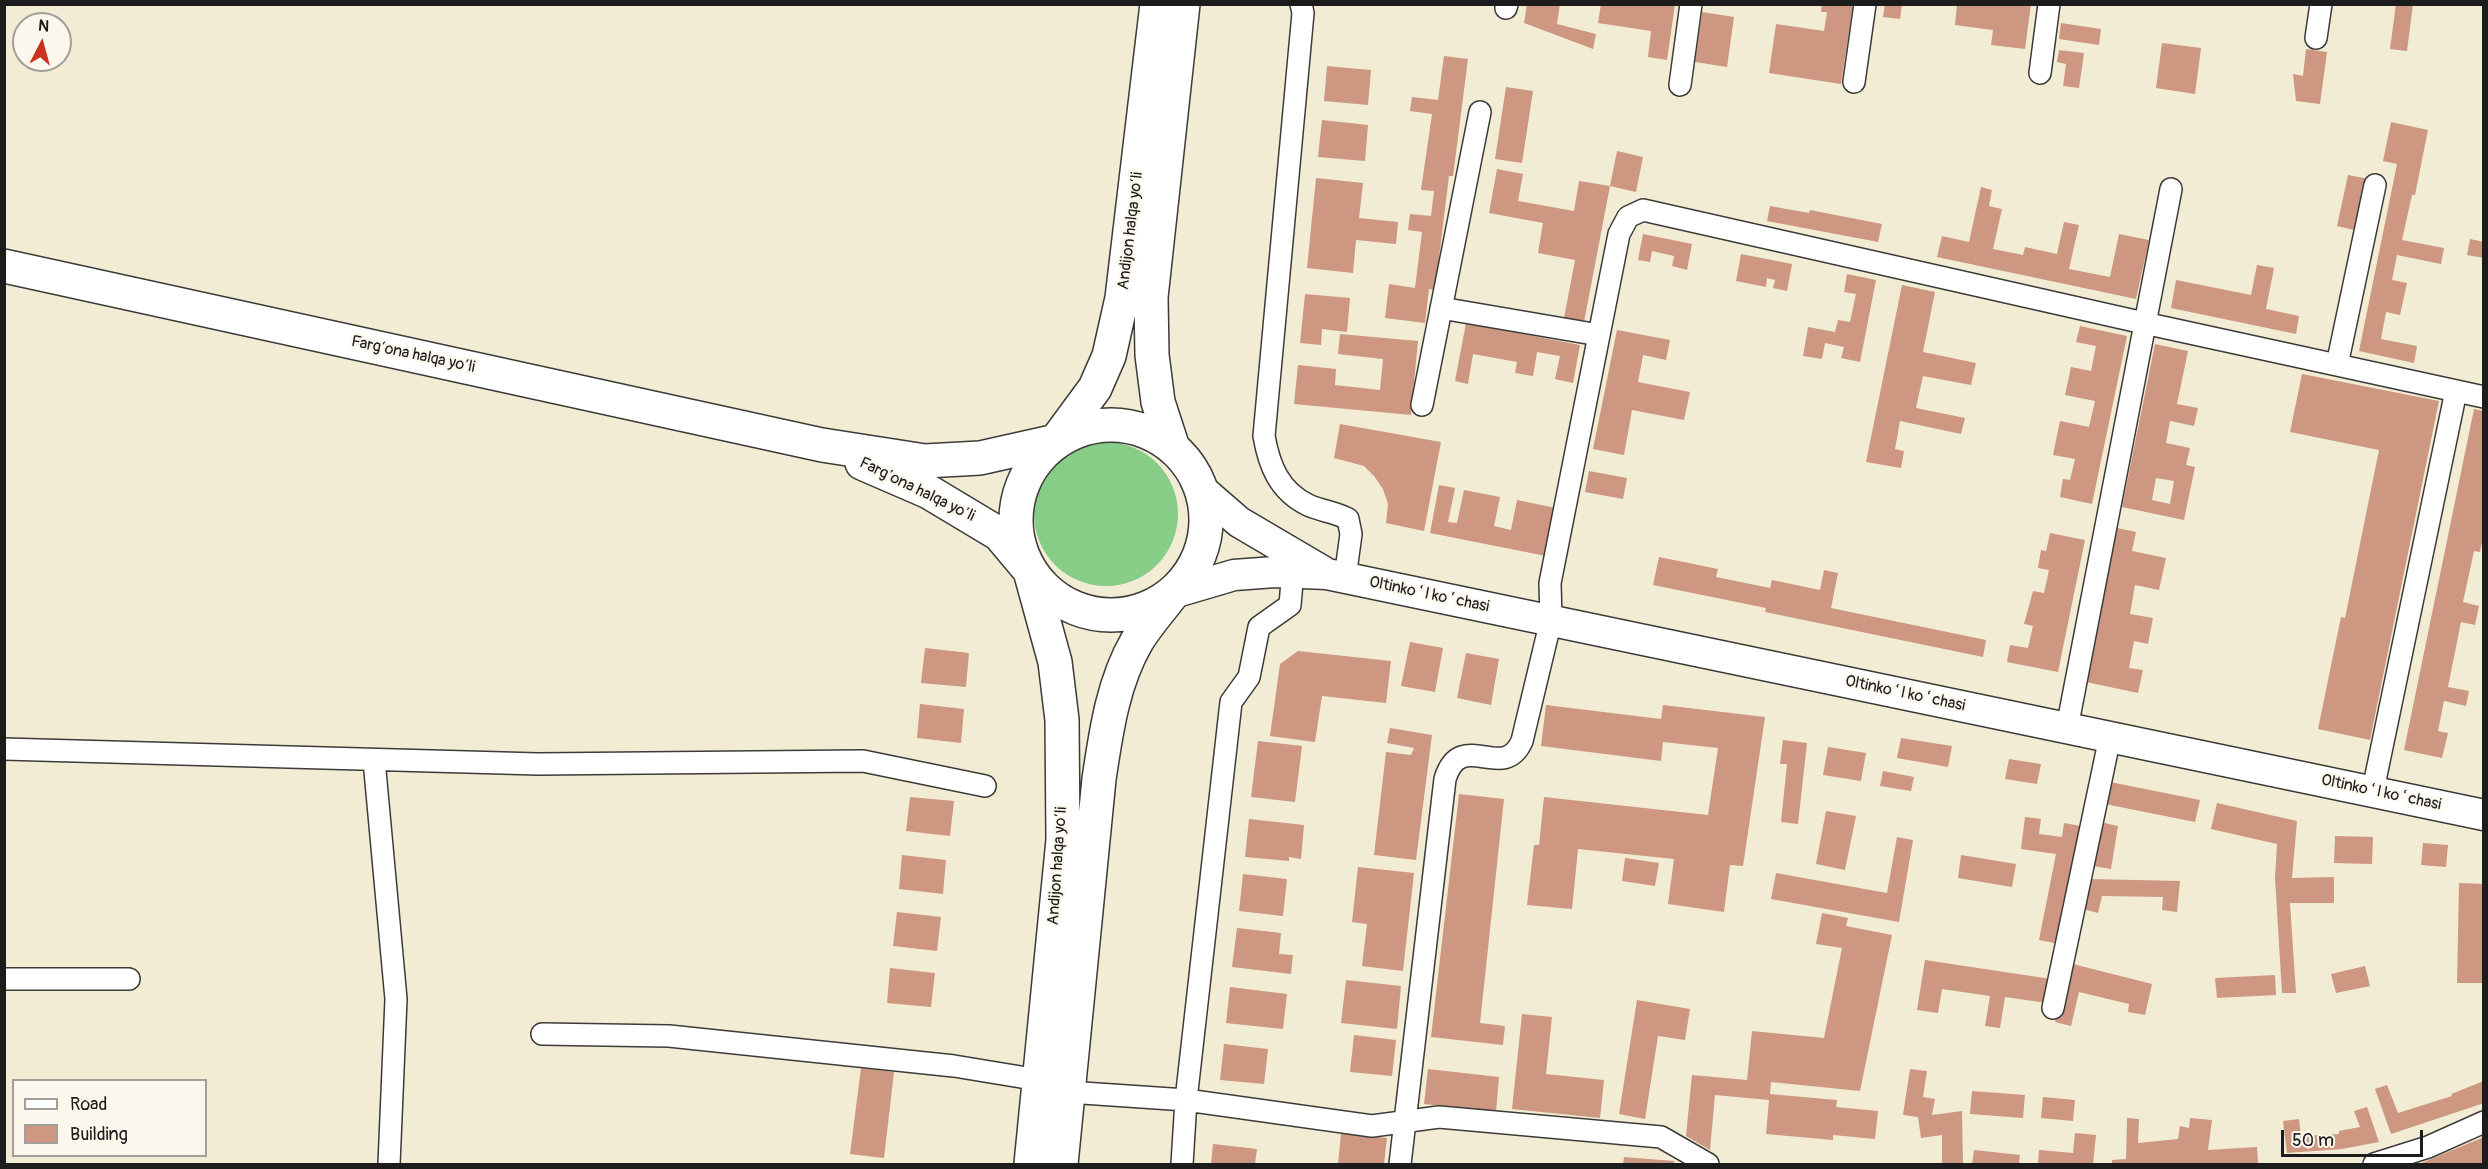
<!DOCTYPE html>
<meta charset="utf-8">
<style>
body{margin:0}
#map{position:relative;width:2488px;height:1169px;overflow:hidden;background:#f2ecd5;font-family:Pangolin,sans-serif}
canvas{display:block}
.frame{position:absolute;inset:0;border:6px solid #1c1c1c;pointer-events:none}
.legend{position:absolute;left:12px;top:1079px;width:195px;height:78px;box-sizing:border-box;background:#fbf7ec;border:2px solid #a29f99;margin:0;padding:8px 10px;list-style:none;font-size:18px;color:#1c1c1c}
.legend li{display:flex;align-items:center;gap:12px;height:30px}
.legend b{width:30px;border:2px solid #a29f99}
.north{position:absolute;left:12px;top:12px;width:60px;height:60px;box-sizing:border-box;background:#fbf7ec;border:2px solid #a29f99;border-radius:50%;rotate:6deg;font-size:16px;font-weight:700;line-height:24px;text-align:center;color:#1c1c1c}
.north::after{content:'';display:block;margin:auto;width:21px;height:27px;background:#c8321e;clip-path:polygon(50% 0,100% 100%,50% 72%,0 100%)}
.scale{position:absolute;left:2281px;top:1130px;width:142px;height:27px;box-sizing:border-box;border:3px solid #1c1c1c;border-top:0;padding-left:8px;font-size:18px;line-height:21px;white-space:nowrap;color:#1c1c1c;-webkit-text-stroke:4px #fbf7ec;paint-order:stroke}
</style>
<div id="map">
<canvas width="2488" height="1169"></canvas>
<div class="frame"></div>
<ul class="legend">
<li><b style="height:8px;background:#fff"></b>Road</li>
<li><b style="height:16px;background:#cd9781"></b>Building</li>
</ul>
<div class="north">N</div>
<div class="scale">50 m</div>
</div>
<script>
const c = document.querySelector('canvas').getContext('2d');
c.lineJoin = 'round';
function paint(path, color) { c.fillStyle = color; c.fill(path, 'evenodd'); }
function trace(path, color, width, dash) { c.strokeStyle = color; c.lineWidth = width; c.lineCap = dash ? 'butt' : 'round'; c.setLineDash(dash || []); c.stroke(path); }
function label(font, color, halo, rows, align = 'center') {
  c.font = font + ' Pangolin,sans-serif'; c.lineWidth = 4.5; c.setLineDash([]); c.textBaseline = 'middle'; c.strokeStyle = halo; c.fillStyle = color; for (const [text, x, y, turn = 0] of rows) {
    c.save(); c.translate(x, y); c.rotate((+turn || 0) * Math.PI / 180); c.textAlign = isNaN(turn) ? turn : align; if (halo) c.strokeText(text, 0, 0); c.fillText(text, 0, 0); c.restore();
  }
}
paint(new Path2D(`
 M1034 514a72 72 0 1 1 144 0a72 72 0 1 1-144 0Z`), '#87cd88');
paint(new Path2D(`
 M 1527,4 L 1560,4 L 1557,24 L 1596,34 L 1593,49 L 1524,23 Z
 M 1601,4 L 1675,4 L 1667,60 L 1648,57 L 1651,31 L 1598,23 Z
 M 1822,4 L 1853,4 L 1841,84 L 1769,73 L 1776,24 L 1824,31 L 1827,12 L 1821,12 Z
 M 1885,4 L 1902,4 L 1900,19 L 1883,17 Z
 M 1957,4 L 2031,4 L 2025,49 L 1991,45 L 1993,30 L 1955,25 Z
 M 2396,4 L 2413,4 L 2407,51 L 2390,49 Z
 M 1702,12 L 1734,17 L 1727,67 L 1695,62 Z
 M 2061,23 L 2101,29 L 2099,45 L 2059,39 Z
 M 2162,43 L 2201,48 L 2195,94 L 2156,88 Z
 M 2306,49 L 2327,52 L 2320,104 L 2296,101 L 2293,74 L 2303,76 Z
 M 2059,50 L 2084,53 L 2079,88 L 2063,86 L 2066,64 L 2057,62 Z
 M 1444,56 L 1468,59 L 1453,176 L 1449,176 L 1435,290 L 1429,289 L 1425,323 L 1385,318 L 1389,284 L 1415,288 L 1422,232 L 1408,230 L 1410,214 L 1431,216 L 1434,191 L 1421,190 L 1432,114 L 1410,111 L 1412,97 L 1438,100 Z
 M 1327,66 L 1371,70 L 1368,105 L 1324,101 Z
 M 1506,87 L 1533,91 L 1522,163 L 1495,159 Z
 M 1322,120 L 1368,125 L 1365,161 L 1318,157 Z
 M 2391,122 L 2428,130 L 2415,195 L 2412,195 L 2402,240 L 2444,248 L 2441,264 L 2397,255 L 2392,280 L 2407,283 L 2400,315 L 2386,312 L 2381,339 L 2417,346 L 2414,363 L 2359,351 L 2397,164 L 2383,161 Z
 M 1617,151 L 1643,157 L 1636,192 L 1610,186 L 1584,322 L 1564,318 L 1575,260 L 1538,253 L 1543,223 L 1489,213 L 1497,169 L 1523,174 L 1518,201 L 1574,211 L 1579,181 L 1610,186 Z
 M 2348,175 L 2369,179 L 2358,231 L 2337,226 Z
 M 1316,178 L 1363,183 L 1359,218 L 1398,222 L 1396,244 L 1356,240 L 1353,273 L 1307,268 Z
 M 1981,187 L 1992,190 L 1989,206 L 2002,209 L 1993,249 L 2023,255 L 2025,247 L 2057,254 L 2064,222 L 2079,225 L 2069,269 L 2110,277 L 2119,234 L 2149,240 L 2136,299 L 1937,257 L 1942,236 L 1969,242 Z
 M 1770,206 L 1809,213 L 1810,210 L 1882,224 L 1878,242 L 1767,221 Z
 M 1643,234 L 1692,244 L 1687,270 L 1672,266 L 1674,256 L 1652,251 L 1650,262 L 1638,260 Z
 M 2470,239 L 2484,242 L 2484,258 L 2467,255 Z
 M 1741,254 L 1792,264 L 1787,291 L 1773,288 L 1775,280 L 1767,278 L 1766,287 L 1736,281 Z
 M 2257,265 L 2274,268 L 2266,309 L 2299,316 L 2296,334 L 2171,308 L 2176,280 L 2251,295 Z
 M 1847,274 L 1876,280 L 1860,362 L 1841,358 L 1844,347 L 1825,343 L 1822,359 L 1803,356 L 1808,327 L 1835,332 L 1838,320 L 1850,322 L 1856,294 L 1844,292 Z
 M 1902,285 L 1935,292 L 1923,352 L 1976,363 L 1971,385 L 1923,376 L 1916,408 L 1965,418 L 1961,434 L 1900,421 L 1895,449 L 1904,451 L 1901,468 L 1866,462 Z
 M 1305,294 L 1350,298 L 1347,332 L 1322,329 L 1321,345 L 1300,343 Z
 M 1466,323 L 1580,345 L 1573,383 L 1555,379 L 1560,356 L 1537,352 L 1533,376 L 1515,373 L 1517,362 L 1473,354 L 1468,384 L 1455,381 Z
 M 2080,326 L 2127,336 L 2092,504 L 2060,497 L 2063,479 L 2070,480 L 2075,459 L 2053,455 L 2060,421 L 2089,427 L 2095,401 L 2065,395 L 2071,367 L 2091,371 L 2096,346 L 2076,342 Z
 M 1617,330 L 1670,340 L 1666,360 L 1643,355 L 1638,382 L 1690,392 L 1684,420 L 1632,410 L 1624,455 L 1593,449 Z
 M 1340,334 L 1418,341 L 1411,415 L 1294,404 L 1298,365 L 1336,369 L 1335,385 L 1380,390 L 1383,359 L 1338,354 Z
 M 2155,344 L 2188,351 L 2177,404 L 2198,408 L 2194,426 L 2170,421 L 2166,443 L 2190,448 L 2186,465 L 2195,467 L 2184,520 L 2122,507 ZM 2156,478 L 2174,481 L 2170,504 L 2152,500 Z
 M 2302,374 L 2439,401 L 2370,740 L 2318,729 L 2341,617 L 2345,618 L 2379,450 L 2290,432 Z
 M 2474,409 L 2484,411 L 2484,533 L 2480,552 L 2474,551 L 2463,602 L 2479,606 L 2475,625 L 2461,622 L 2448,687 L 2469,691 L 2466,706 L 2444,701 L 2438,731 L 2448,733 L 2442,758 L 2404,750 Z
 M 1340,424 L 1441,442 L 1424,531 L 1386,523 L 1388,504 L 1383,489 L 1374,476 L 1364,466 L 1334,458 Z
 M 1589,471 L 1627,478 L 1623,499 L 1585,492 Z
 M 1439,485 L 1455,488 L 1448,522 L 1457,523 L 1464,490 L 1500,497 L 1494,526 L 1511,530 L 1517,500 L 1556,508 L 1546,556 L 1430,533 Z
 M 2117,528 L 2136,532 L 2132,551 L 2166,558 L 2159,590 L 2135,585 L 2130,614 L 2153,618 L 2148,644 L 2134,641 L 2129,668 L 2143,670 L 2138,693 L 2086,682 Z
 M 2050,533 L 2085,540 L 2058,672 L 2007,662 L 2010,645 L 2028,648 L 2033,626 L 2024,624 L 2033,591 L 2044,593 L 2049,570 L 2038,568 L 2041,550 L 2046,551 Z
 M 1659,557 L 1718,569 L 1716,577 L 1770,588 L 1772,580 L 1820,590 L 1824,570 L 1838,573 L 1831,608 L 1986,640 L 1983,657 L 1765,612 L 1766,608 L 1653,585 Z
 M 1410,642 L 1443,648 L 1435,692 L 1401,686 Z
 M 925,648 L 969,653 L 966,687 L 921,683 Z
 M 1298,651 L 1391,661 L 1386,703 L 1322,696 L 1315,742 L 1270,736 L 1280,664 Z
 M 1466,653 L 1499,659 L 1491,705 L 1457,698 Z
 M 920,704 L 964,709 L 961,743 L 917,738 Z
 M 1546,705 L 1661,719 L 1663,705 L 1765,717 L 1743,866 L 1730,865 L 1724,912 L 1668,904 L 1674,859 L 1578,849 L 1572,909 L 1527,905 L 1534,845 L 1539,845 L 1544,797 L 1708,815 L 1718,748 L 1663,742 L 1661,761 L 1541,746 Z
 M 1390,728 L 1432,735 L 1416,860 L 1374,855 L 1386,752 L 1411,755 L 1414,748 L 1387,743 Z
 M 1901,738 L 1952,746 L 1948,767 L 1897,758 Z
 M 1783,740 L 1807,743 L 1798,824 L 1781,822 L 1787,764 L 1780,764 Z
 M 1258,741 L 1302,746 L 1295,802 L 1251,797 Z
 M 1828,747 L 1866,753 L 1861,781 L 1823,775 Z
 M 2009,759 L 2041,764 L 2037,784 L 2005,779 Z
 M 1883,771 L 1914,777 L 1911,791 L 1880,786 Z
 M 2110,782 L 2200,800 L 2195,822 L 2105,804 Z
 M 1459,794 L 1504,799 L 1480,1023 L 1505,1026 L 1503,1045 L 1431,1037 Z
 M 910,797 L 954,801 L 950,836 L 906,831 Z
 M 2217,803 L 2297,821 L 2292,878 L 2334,877 L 2334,903 L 2290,903 L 2296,993 L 2282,993 L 2275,878 L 2277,844 L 2211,829 Z
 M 1826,811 L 1856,816 L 1845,870 L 1816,864 Z
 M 2025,817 L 2041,819 L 2039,834 L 2062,837 L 2064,823 L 2080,826 L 2059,944 L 2039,940 L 2056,854 L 2021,849 Z
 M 1249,819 L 1304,825 L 1301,859 L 1289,857 L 1289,861 L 1245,857 Z
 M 2100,822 L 2118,826 L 2111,869 L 2093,866 Z
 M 2335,836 L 2373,837 L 2372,864 L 2334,863 Z
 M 1897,837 L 1913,840 L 1899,922 L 1771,899 L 1776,873 L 1887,893 Z
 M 2423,843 L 2448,845 L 2446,867 L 2421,865 Z
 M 902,855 L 946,860 L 943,894 L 899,889 Z
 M 1961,855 L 2016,864 L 2012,887 L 1958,878 Z
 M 1625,858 L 1659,863 L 1655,886 L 1622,881 Z
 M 1358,867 L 1414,873 L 1403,971 L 1362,966 L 1367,924 L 1352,922 Z
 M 1243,874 L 1287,879 L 1283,916 L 1239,911 Z
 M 2091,879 L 2180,881 L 2177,912 L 2162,910 L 2163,897 L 2102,896 L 2098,913 L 2083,909 Z
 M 2459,883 L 2484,884 L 2484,983 L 2457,983 Z
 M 897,912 L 941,917 L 937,951 L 893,946 Z
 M 1822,913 L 1848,918 L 1846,926 L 1892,935 L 1860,1091 L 1771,1082 L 1770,1094 L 1837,1100 L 1836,1107 L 1878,1111 L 1875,1139 L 1833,1135 L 1833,1140 L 1766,1134 L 1769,1100 L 1715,1095 L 1710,1150 L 1686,1136 L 1692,1075 L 1747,1080 L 1752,1031 L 1824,1038 L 1842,948 L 1816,944 Z
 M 1237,928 L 1281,933 L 1279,954 L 1293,955 L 1291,974 L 1232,967 Z
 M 1925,960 L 2051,979 L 2047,1003 L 2005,997 L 2000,1028 L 1985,1026 L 1990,996 L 1942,989 L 1938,1013 L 1917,1010 Z
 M 2069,963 L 2152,984 L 2145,1015 L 2128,1012 L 2129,1004 L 2079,992 L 2071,1026 L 2055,1022 Z
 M 2365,966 L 2370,986 L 2336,993 L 2331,974 Z
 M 890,968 L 935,973 L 931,1007 L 887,1003 Z
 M 2275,975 L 2276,995 L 2217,998 L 2215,978 Z
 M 1346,980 L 1401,986 L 1397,1029 L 1341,1023 Z
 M 1230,987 L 1287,994 L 1283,1029 L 1226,1023 Z
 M 1637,1000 L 1690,1009 L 1685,1040 L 1658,1036 L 1645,1119 L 1619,1114 Z
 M 1522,1014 L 1552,1017 L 1546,1074 L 1604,1080 L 1600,1118 L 1512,1109 Z
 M 1354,1035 L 1396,1040 L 1392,1076 L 1350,1072 Z
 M 1224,1044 L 1268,1049 L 1264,1084 L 1220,1080 Z
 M 861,1068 L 894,1072 L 884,1158 L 850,1154 Z
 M 1428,1069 L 1499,1077 L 1496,1112 L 1424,1104 Z
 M 1910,1069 L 1927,1071 L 1923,1097 L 1935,1099 L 1932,1115 L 1962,1111 L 1963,1164 L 1942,1164 L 1942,1135 L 1921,1138 L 1918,1117 L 1903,1115 Z
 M 2484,1081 L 2484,1103 L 2391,1134 L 2375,1089 L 2387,1085 L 2398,1113 L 2452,1096 L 2451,1094 Z
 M 1972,1091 L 2025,1095 L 2023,1118 L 1970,1114 Z
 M 2043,1097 L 2075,1100 L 2073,1121 L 2041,1118 Z
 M 2367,1107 L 2379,1142 L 2342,1149 L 2287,1153 L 2283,1121 L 2299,1119 L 2301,1136 L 2339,1134 L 2339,1131 L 2360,1127 L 2354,1111 Z
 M 2127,1118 L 2139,1119 L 2138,1143 L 2178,1139 L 2180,1126 L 2189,1128 L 2190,1118 L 2212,1120 L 2208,1150 L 2257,1147 L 2258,1163 L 2112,1164 L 2112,1160 L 2126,1159 Z
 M 1341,1133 L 1387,1138 L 1384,1164 L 1338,1164 Z
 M 2075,1133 L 2096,1135 L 2093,1164 L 2038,1164 L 2039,1150 L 2073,1153 Z
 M 2484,1137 L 2484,1164 L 2419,1164 L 2467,1144 Z
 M 1213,1144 L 1257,1149 L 1255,1164 L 1211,1164 Z
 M 1974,1150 L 2020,1155 L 2019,1164 L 1972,1164 Z
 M 1624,1157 L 1674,1161 L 1674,1164 L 1623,1164 Z`), '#cd9781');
const street = new Path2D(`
 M 1301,4 L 1303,13 L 1264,436 C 1269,465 1279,491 1308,505 C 1321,511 1335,512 1348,519 L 1351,534 L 1345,578
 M 1506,8 L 1507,4
 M 2316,38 L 2321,4
 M 2040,73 L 2049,4
 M 1854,82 L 1865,4
 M 1680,85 L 1691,4
 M 1441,308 L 1599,335
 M 2337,365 L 2375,185
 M 1422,405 L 1480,112
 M 2067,728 L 2171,189
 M 4,749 L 538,764 L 863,761 L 985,786
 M 374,760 L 396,999 L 389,1164
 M 2373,790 L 2456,391
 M 4,979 L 129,979
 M 2053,1008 L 2110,737
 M 542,1034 L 669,1036 L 954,1066 L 1039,1080
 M 1068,1092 L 1186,1100 L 1372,1126 L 1439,1117 L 1661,1137 L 1708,1164
 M 1182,1164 L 1186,1100 L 1231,702 L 1249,677 L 1259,627 L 1290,605 L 1294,559
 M 1400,1164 L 1445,779 C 1461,727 1503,784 1522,741 L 1551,620 L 1550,583 L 1619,234 L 1628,217 L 1643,210 L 2144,323 L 2484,397
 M 2374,1164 L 2428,1147 L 2484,1122`);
const secondary = new Path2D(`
 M 1201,489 L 1239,522 L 1324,572
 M 1173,593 L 1234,575 L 1275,572 L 1327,574 L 2484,815`);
const highway = new Path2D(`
 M 4,266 L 822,445 L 925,461 L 980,458 L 1056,441 L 1095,388 L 1109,356 L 1122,298 L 1157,4
 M1016 520a95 95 0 1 1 190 0a95 95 0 1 1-190 0Z
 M 1173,448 L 1158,402 L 1152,355 L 1151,297 L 1183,4
 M 862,463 L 929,492 L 999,534 L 1030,571 L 1055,662 L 1062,720 L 1063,840 L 1031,1164
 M 1061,1164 L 1099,779 C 1106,732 1113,682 1137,641 C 1146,626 1159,611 1170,597`);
trace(street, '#3c3b38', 24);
trace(secondary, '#3c3b38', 33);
trace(highway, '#3c3b38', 36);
trace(street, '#fff', 21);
trace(secondary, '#fff', 30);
trace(highway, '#fff', 33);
label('16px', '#1c1c1c', '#fbf7ec', [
 ["Andijon halqa yo‘li",1131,231,-83],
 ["Farg‘ona halqa yo‘li",413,355,12],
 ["Farg‘ona halqa yo‘li",917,490,26],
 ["Oltinkoʻl koʻchasi",1429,595,12],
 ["Oltinkoʻl koʻchasi",1905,694,12],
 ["Oltinkoʻl koʻchasi",2381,793,12],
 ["Andijon halqa yo‘li",1058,866,-86]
]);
</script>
